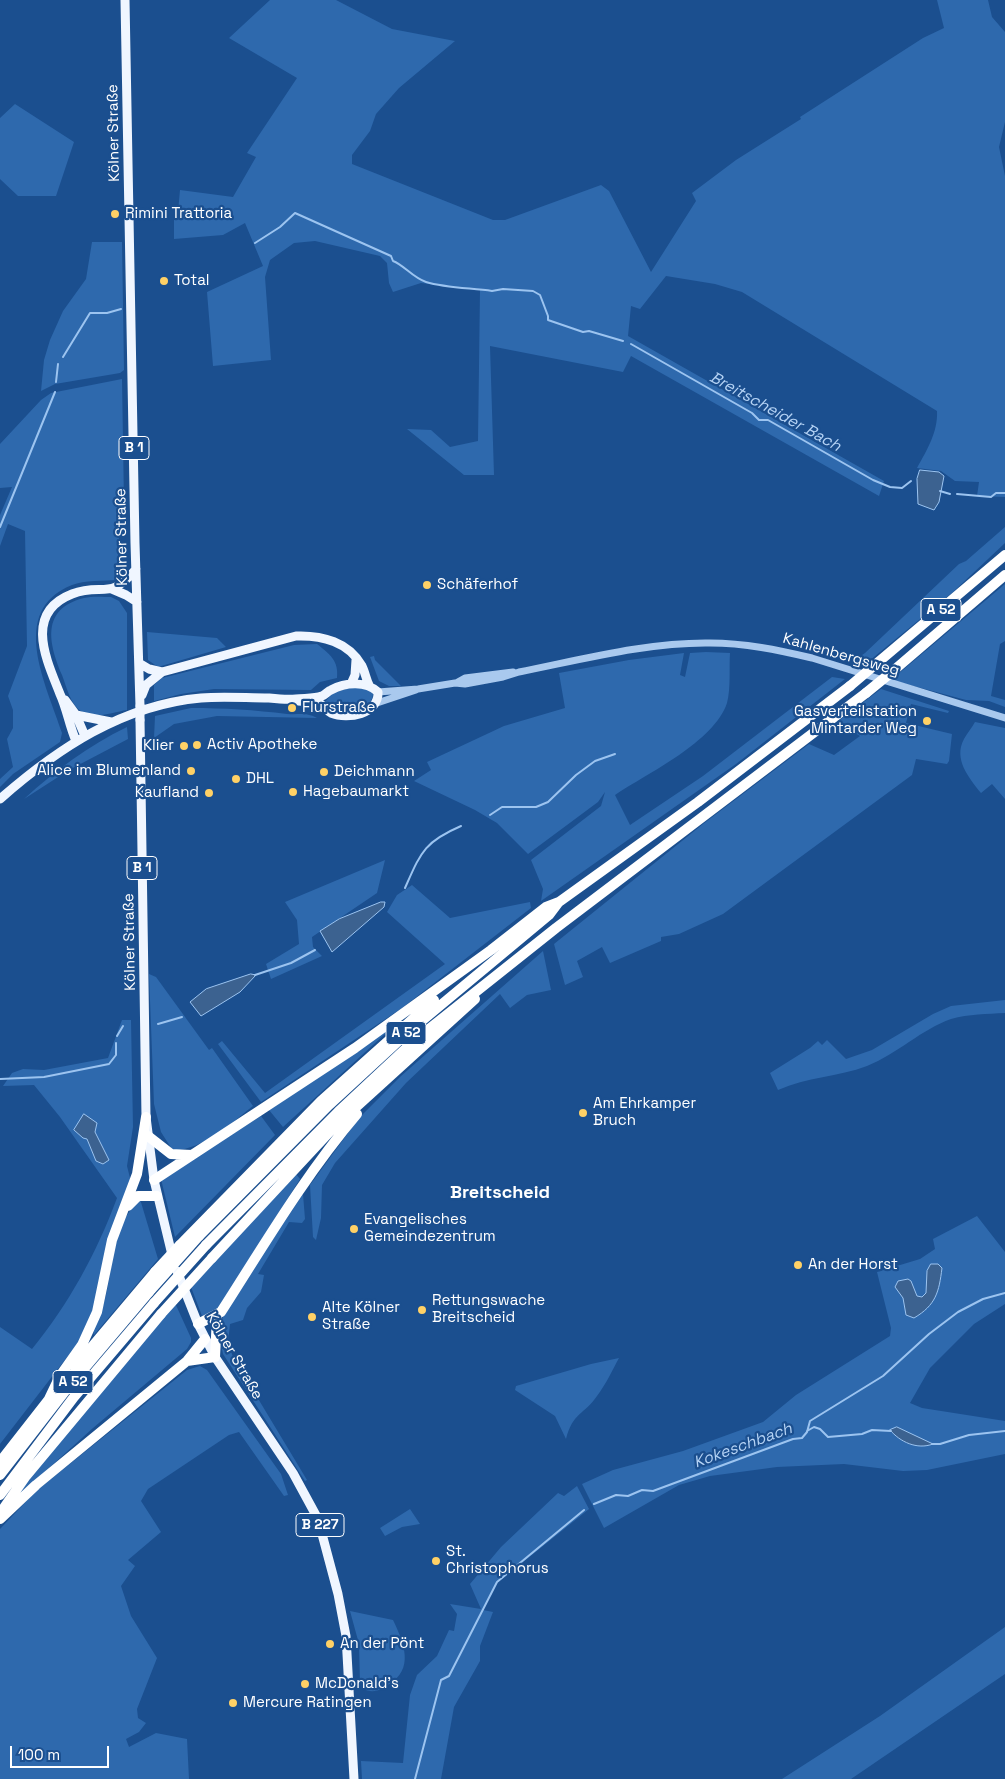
<!DOCTYPE html>
<meta charset="utf-8">
<style>
body{margin:0}
#map{position:relative;width:1005px;height:1779px;overflow:hidden;background:#1b4f8f;font-family:"Space Grotesk",sans-serif}
canvas{display:block}
.scale{position:absolute;left:10px;top:1746px;width:99px;height:22px;box-sizing:border-box;border:2px solid #fff;border-top:0;padding-left:6px;font-size:15px;line-height:18px;white-space:nowrap;color:#fff;-webkit-text-stroke:4px #1b4f8f;paint-order:stroke}
</style>
<div id="map">
<canvas width="1005" height="1779"></canvas>
<div class="scale">100 m</div>
</div>
<script>
const c = document.querySelector('canvas').getContext('2d');
c.lineJoin = 'round';
function paint(path, color) { c.fillStyle = color; c.fill(path, 'evenodd'); }
function trace(path, color, width, dash) { c.strokeStyle = color; c.lineWidth = width; c.lineCap = dash ? 'butt' : 'round'; c.setLineDash(dash || []); c.stroke(path); }
function label(font, color, halo, rows, align = 'center') {
  c.font = font + ' "Space Grotesk",sans-serif'; c.lineWidth = 4.5; c.setLineDash([]); c.textBaseline = 'middle'; c.strokeStyle = halo; c.fillStyle = color; for (const [text, x, y, turn = 0] of rows) {
    c.save(); c.translate(x, y); c.rotate((+turn || 0) * Math.PI / 180); c.textAlign = isNaN(turn) ? turn : align; if (halo) c.strokeText(text, 0, 0); c.fillText(text, 0, 0); c.restore();
  }
}
paint(new Path2D(`
 M 270,0 L 336,0 L 392,29 L 455,41 L 399,88 L 376,114 L 370,131 L 352,155 L 352,164 L 493,220 L 505,220 L 601,185 L 609,191 L 651,272 L 696,201 L 692,193 L 736,160 L 801,119 L 800,117 L 923,38 L 944,28 L 937,0 L 988,0 L 992,17 L 1005,32 L 1005,122 L 999,147 L 1005,176 L 1005,497 L 977,496 L 979,482 L 955,481 L 941,471 L 917,468 C 927,450 938,432 937,411 L 742,292 L 715,284 L 666,276 L 640,309 L 631,306 L 628,336 L 884,481 L 879,496 L 631,356 L 623,372 L 490,346 L 494,475 L 464,475 L 407,429 L 431,430 L 450,447 L 478,441 L 480,290 L 421,283 L 393,292 L 389,283 L 387,263 L 380,256 L 315,241 L 294,243 L 270,260 L 265,277 L 271,360 L 213,366 L 207,292 L 263,266 L 245,223 L 223,235 L 174,239 L 174,216 L 178,212 L 180,190 L 233,197 L 256,157 L 247,153 L 297,78 L 229,38 Z
 M 15,104 L 74,142 L 56,196 L 18,196 L 0,179 L 0,118 Z
 M 92,242 L 122,242 L 124,370 L 120,373 L 55,384 L 41,391 L 44,360 L 50,340 L 63,311 L 86,279 Z
 M 122,379 L 124,503 L 119,539 L 118,580 C 104,581 84,580 72,585 C 7,611 47,686 62,733 L 60,742 L 13,774 L 0,787 L 0,779 L 13,767 L 7,739 L 13,728 L 13,710 L 8,696 L 27,646 L 25,531 L 8,524 L 0,546 L 0,515 L 12,487 L 0,488 L 0,444 L 41,400 L 51,393 Z
 M 1005,527 L 1005,543 L 953,592 L 863,666 L 852,662 L 865,653 L 959,564 L 966,561 Z
 M 1005,584 L 1005,641 L 1000,644 L 991,696 L 1005,700 L 1005,707 L 989,701 L 966,700 L 891,680 Z
 M 111,597 L 119,601 L 127,613 L 127,710 C 114,712 94,720 82,712 C 70,704 67,688 62,675 C 49,644 40,609 84,598 C 92,596 103,597 111,597 Z
 M 147,632 L 217,638 L 226,647 L 158,667 L 148,660 Z
 M 317,644 C 330,654 339,661 337,678 L 320,682 L 311,690 L 214,689 L 181,694 L 154,701 L 154,685 L 162,678 L 294,645 Z
 M 706,652 L 730,653 C 729,668 731,688 727,703 C 714,742 648,773 615,795 L 630,825 L 703,776 L 832,677 L 845,679 L 736,764 L 541,901 L 543,889 L 531,860 L 601,806 L 605,792 L 598,802 L 528,854 L 497,823 L 475,810 L 414,781 L 431,770 L 427,762 L 504,726 L 565,708 L 559,673 L 629,660 L 684,653 L 680,675 L 685,677 L 690,653 Z
 M 374,656 L 375,660 L 401,686 L 389,686 L 379,681 L 370,657 Z
 M 350,688 L 366,688 L 373,694 C 371,716 337,714 324,703 L 333,693 Z
 M 881,689 L 949,711 L 948,713 L 911,704 L 906,723 L 952,734 L 949,761 L 947,764 L 916,759 L 912,775 L 723,914 L 679,934 L 661,937 L 661,941 L 610,963 L 602,947 L 577,961 L 583,977 L 565,985 L 554,944 L 703,824 L 809,744 L 834,755 L 860,736 L 837,722 Z
 M 191,708 C 224,708 255,710 287,714 C 300,715 305,712 317,718 L 217,716 L 174,724 L 154,738 L 155,716 Z
 M 975,722 L 1005,728 L 1005,799 L 992,784 L 981,793 C 969,778 953,759 964,739 C 967,733 972,728 975,722 Z
 M 127,727 L 128,739 L 69,770 L 24,799 C 56,770 88,746 127,727 Z
 M 385,860 L 377,893 L 312,937 L 313,947 L 322,956 L 271,979 L 266,964 L 299,944 L 297,920 L 285,902 Z
 M 412,885 L 450,918 L 530,902 L 531,908 L 402,1008 L 261,1102 L 218,1044 L 222,1041 L 265,1093 L 445,964 L 387,912 L 397,895 Z
 M 543,951 L 551,990 L 527,995 L 510,1008 L 500,994 L 406,1083 L 335,1163 L 322,1185 L 321,1218 L 316,1240 L 313,1237 L 310,1185 L 359,1118 L 401,1076 Z
 M 149,974 L 156,977 L 209,1050 L 212,1048 L 253,1106 C 229,1125 205,1148 173,1151 L 161,1132 L 154,1104 Z
 M 1005,1000 L 1005,1013 C 987,1014 969,1014 951,1019 C 922,1029 897,1054 867,1066 C 838,1077 807,1077 778,1090 L 770,1073 L 810,1048 L 818,1041 L 822,1045 L 827,1040 L 846,1059 L 872,1050 L 933,1014 L 951,1006 Z
 M 122,1020 L 131,1020 L 133,1127 L 127,1166 L 131,1182 L 95,1306 L 81,1339 L 0,1444 L 0,1327 L 32,1349 C 69,1304 97,1252 117,1198 L 60,1117 L 34,1085 L 3,1086 L 12,1073 L 23,1069 L 44,1070 L 108,1058 Z
 M 396,1024 L 283,1127 L 269,1110 Z
 M 261,1116 L 275,1135 L 175,1237 L 161,1179 Z
 M 296,1174 L 300,1179 L 217,1310 L 202,1316 L 191,1287 Z
 M 303,1194 L 305,1219 L 302,1223 L 289,1222 L 258,1274 L 264,1275 L 261,1292 L 247,1308 L 243,1320 L 230,1324 L 228,1343 L 233,1357 L 307,1480 L 305,1481 L 223,1354 L 219,1335 L 222,1319 L 228,1306 Z
 M 140,1199 L 158,1259 L 94,1335 C 92,1327 101,1312 104,1303 C 114,1267 111,1226 140,1199 Z
 M 977,1216 L 1005,1252 L 1005,1304 L 974,1324 L 930,1368 L 910,1403 L 922,1408 L 1005,1421 L 1005,1454 L 927,1470 L 903,1471 L 844,1464 L 777,1467 L 710,1476 L 679,1485 L 604,1528 L 582,1484 L 613,1470 L 683,1451 L 763,1422 L 796,1395 L 890,1336 L 891,1328 L 877,1272 L 920,1259 L 935,1249 L 933,1239 Z
 M 175,1303 L 191,1338 L 191,1342 L 187,1349 L 93,1428 L 17,1497 L 36,1470 Z
 M 619,1358 C 612,1371 606,1384 597,1396 C 584,1415 573,1412 566,1439 L 555,1416 L 515,1390 L 516,1386 L 591,1364 Z
 M 200,1366 L 207,1370 L 281,1474 L 288,1495 L 284,1496 L 239,1432 L 229,1435 L 148,1489 L 141,1501 L 161,1532 L 128,1560 L 135,1566 L 121,1586 L 131,1616 L 157,1658 L 137,1709 L 138,1718 L 146,1723 L 139,1732 L 126,1739 L 129,1747 L 156,1733 L 187,1739 L 189,1779 L 0,1779 L 0,1529 L 36,1491 L 187,1370 Z
 M 577,1486 L 589,1509 L 497,1583 L 483,1610 L 493,1612 L 480,1646 L 480,1661 L 454,1707 L 441,1779 L 362,1779 L 361,1761 L 403,1763 L 410,1695 L 417,1675 L 437,1656 L 449,1630 L 454,1631 L 457,1614 L 450,1604 L 481,1609 L 470,1584 L 501,1547 L 558,1493 L 564,1496 Z
 M 410,1509 L 420,1524 L 402,1527 L 385,1536 L 380,1528 Z
 M 350,1611 L 393,1620 C 404,1643 415,1669 388,1685 C 381,1690 374,1693 366,1690 L 360,1684 L 359,1644 Z
 M 1005,1627 L 1005,1674 L 851,1779 L 782,1779 L 880,1716 Z`), '#2e69ad');
const water = new Path2D(`
 M 920,470 L 939,472 L 944,476 L 939,502 L 934,510 L 918,504 L 917,479 Z
 M 381,902 L 385,902 L 384,907 L 332,952 L 320,931 L 339,919 Z
 M 251,974 L 256,975 L 240,992 L 201,1016 L 190,1002 L 206,989 Z
 M 84,1114 L 97,1123 L 95,1132 L 109,1160 L 103,1164 L 96,1161 L 87,1139 L 83,1138 L 74,1130 Z
 M 931,1264 L 938,1264 L 942,1268 C 939,1292 936,1305 914,1318 L 906,1315 L 903,1298 L 895,1287 L 898,1281 L 908,1279 L 911,1281 L 917,1296 L 922,1297 L 926,1293 L 927,1271 Z
 M 897,1427 L 933,1444 C 917,1450 900,1442 890,1430 Z`);
paint(water, '#3c6290');
trace(water, '#9cc4f0', 1);
trace(new Path2D(`
 M 255,243 L 280,227 L 295,213 L 391,256 L 393,261 C 404,265 413,278 426,282 C 446,288 471,288 492,291 L 503,289 L 533,291 L 540,295 L 548,316 L 548,320 L 583,332 L 589,331 L 623,341
 M 631,344 L 752,413 L 759,420 L 768,420 L 873,480 L 890,487 L 902,488 L 911,481
 M 63,357 L 90,313 L 107,313 L 121,309
 M 56,382 L 58,364
 M 940,491 L 950,494
 M 957,494 L 991,497 L 996,493 L 1005,493
 M 0,527 L 55,392
 M 490,815 L 502,807 L 536,807 L 548,802 L 576,775 L 595,761 L 615,754
 M 405,888 C 421,852 424,842 461,826
 M 255,975 L 291,963 L 315,950
 M 158,1024 L 182,1017
 M 117,1036 L 123,1026
 M 0,1079 L 44,1077 L 109,1064 L 116,1055 L 116,1043
 M 807,1431 L 814,1427 L 820,1429 L 828,1437 L 862,1434 L 872,1430 L 891,1431
 M 932,1444 L 940,1444 L 969,1435 L 1005,1431
 M 594,1504 L 616,1495 L 628,1496 L 642,1490 L 653,1491 L 793,1439 L 802,1438 L 807,1432 L 810,1421 L 883,1376 L 929,1334 L 958,1312 L 983,1299 L 1005,1293
 M 415,1779 L 441,1680 L 449,1676 L 497,1582 L 584,1510`), '#9cc4f0', 2);
trace(new Path2D(`
 M 456,683 L 465,678 L 513,672
 M 378,692 L 418,689 L 455,683 L 465,684 L 503,677 L 519,672 C 580,660 648,642 710,643 C 745,643 778,650 812,658 L 1005,718
 M 377,703 L 416,690`), '#a9c9ee', 7);
trace(new Path2D(`
 M 125,0 L 135,543 L 140,706
 M 112,589 L 126,595 L 137,602
 M 139,663 L 149,669 L 162,672
 M 351,684 L 355,675 L 356,660
 M 142,695 L 146,685 L 162,672 L 296,636 C 322,635 349,642 362,666 C 365,672 366,679 369,685
 M 65,700 L 76,715 L 85,736
 M 76,715 L 111,722
 M 140,720 L 146,1117 L 154,1180 L 173,1259
 M 76,741 C 69,725 67,709 60,694 C 47,661 23,613 72,594 C 103,582 109,602 136,569
 M 0,799 C 57,749 122,705 201,698 C 223,696 246,698 269,698 C 278,699 287,700 296,699 C 304,698 315,699 322,696 C 325,695 328,691 331,690 C 346,682 366,681 378,692 C 379,714 348,720 331,713 C 327,711 325,707 322,705 C 315,702 303,702 294,700
 M 177,1271 L 198,1324 L 215,1357 L 293,1473 L 318,1519 L 338,1594 L 346,1636 L 354,1779`), '#f0f6ff', 9);
trace(new Path2D(`
 M 876,664 L 1005,555
 M 893,671 L 1005,575
 M 148,1136 L 171,1154 L 192,1155
 M 154,1180 L 355,1048 L 491,950 L 546,907 L 559,902 L 698,802 L 850,686
 M 128,1206 L 138,1196 L 157,1196
 M 199,1236 L 329,1105 L 406,1034 L 549,915 L 558,903
 M 180,1245 L 321,1101 L 434,1000
 M 206,1245 L 338,1112 L 414,1041 L 556,928 L 866,693
 M 212,1258 L 333,1128 L 475,999
 M 198,1324 L 221,1312 C 264,1245 305,1175 357,1114
 M 187,1361 L 215,1357 L 217,1316
 M 75,1367 L 155,1272
 M 49,1399 L 60,1376 L 82,1345 L 97,1312 L 112,1240 L 137,1174 L 146,1117
 M 0,1462 L 53,1394
 M 0,1475 L 66,1390 L 149,1292
 M 0,1495 L 74,1397 L 154,1303
 M 1,1512 L 26,1476 L 161,1314
 M 0,1519 L 36,1485 L 187,1361 L 205,1339`), '#fff', 10);
trace(new Path2D(`
 M 140,706 L 140,720`), '#f0f6ff', 9);
trace(new Path2D(`
 M 850,686 L 876,664
 M 866,693 L 893,671
 M 155,1272 L 180,1245
 M 149,1292 L 199,1236
 M 154,1303 L 206,1245
 M 161,1314 L 212,1258`), '#fff', 10);
for (const [x, y, r, color] of [
 [115,214,5,"#ffd166"],
 [164,281,5,"#ffd166"],
 [427,585,5,"#ffd166"],
 [292,708,5,"#ffd166"],
 [927,721,5,"#ffd166"],
 [197,745,5,"#ffd166"],
 [184,746,5,"#ffd166"],
 [191,771,5,"#ffd166"],
 [324,772,5,"#ffd166"],
 [236,779,5,"#ffd166"],
 [293,792,5,"#ffd166"],
 [209,793,5,"#ffd166"],
 [583,1113,5,"#ffd166"],
 [354,1229,5,"#ffd166"],
 [798,1265,5,"#ffd166"],
 [422,1310,5,"#ffd166"],
 [312,1317,5,"#ffd166"],
 [436,1561,5,"#ffd166"],
 [330,1644,5,"#ffd166"],
 [305,1684,5,"#ffd166"],
 [233,1703,5,"#ffd166"]
]) { const dot = new Path2D(); dot.arc(x, y, r, 0, 2 * Math.PI); c.fillStyle = color; c.fill(dot); trace(dot, '#1b4f8f', 2); }
for (const [x, y, w] of [
 [134,448,30],
 [941,610,40],
 [142,868,30],
 [406,1033,40],
 [73,1382,40],
 [320,1525,48]
]) { const box = new Path2D(); box.roundRect(x - w / 2, y - 11.5, w, 23, 4); c.fillStyle = '#1b4f8f'; c.fill(box); trace(box, '#fff', 1); }
label('bold 14px', '#fff', null, [
 ["B 1",134,448],
 ["A 52",941,610],
 ["B 1",142,868],
 ["A 52",406,1033],
 ["A 52",73,1382],
 ["B 227",320,1525]
]);
label('15px', '#fff', '#1b4f8f', [
 ["Kölner Straße",114,133,-91],
 ["Kölner Straße",122,537,-91],
 ["Kahlenbergsweg",841,655,16],
 ["Kölner Straße",130,942,-91],
 ["Kölner Straße",234,1356,60]
]);
label('15px', '#fff', '#1b4f8f', [
 ["Rimini Trattoria",125,214],
 ["Total",174,281],
 ["Schäferhof",437,585],
 ["Flurstraße",302,708],
 ["Gasverteilstation",917,712,"right"],
 ["Mintarder Weg",917,729,"right"],
 ["Activ Apotheke",207,745],
 ["Klier",174,746,"right"],
 ["Alice im Blumenland",181,771,"right"],
 ["Deichmann",334,772],
 ["DHL",246,779],
 ["Hagebaumarkt",303,792],
 ["Kaufland",199,793,"right"],
 ["Am Ehrkamper",593,1104],
 ["Bruch",593,1121],
 ["Evangelisches",364,1220],
 ["Gemeindezentrum",364,1237],
 ["An der Horst",808,1265],
 ["Rettungswache",432,1301],
 ["Breitscheid",432,1318],
 ["Alte Kölner",322,1308],
 ["Straße",322,1325],
 ["St.",446,1552],
 ["Christophorus",446,1569],
 ["An der Pönt",340,1644],
 ["McDonald's",315,1684],
 ["Mercure Ratingen",243,1703]
], 'left');
label('italic 16px', '#b5d3f5', '#1b4f8f', [
 ["Breitscheider Bach",775,412,29],
 ["Kokeschbach",743,1446,-20]
]);
label('bold 18px', '#fff', '#1b4f8f', [
 ["Breitscheid",500,1193]
]);
</script>
